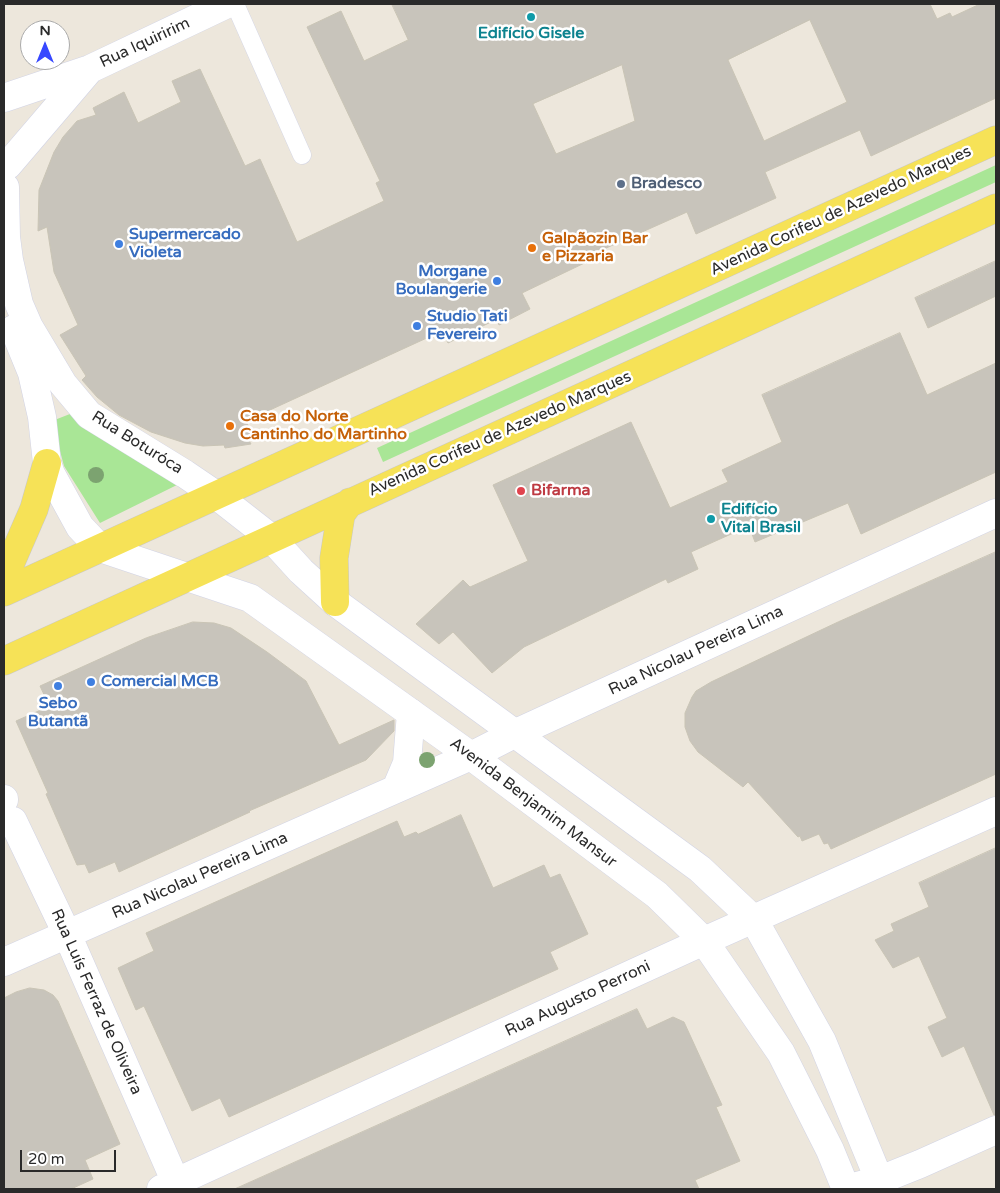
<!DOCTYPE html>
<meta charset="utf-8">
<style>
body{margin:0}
#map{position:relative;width:1000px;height:1193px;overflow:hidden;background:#ede7dc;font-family:"Varela Round",sans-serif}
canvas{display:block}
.frame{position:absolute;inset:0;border:5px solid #2a2a2a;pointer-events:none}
.north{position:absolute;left:20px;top:20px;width:50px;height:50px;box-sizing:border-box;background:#fff;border:1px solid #aaa;border-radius:50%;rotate:0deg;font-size:14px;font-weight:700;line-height:20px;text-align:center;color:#2a2a2a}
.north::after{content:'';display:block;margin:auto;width:18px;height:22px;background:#3748ff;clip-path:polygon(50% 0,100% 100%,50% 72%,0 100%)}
.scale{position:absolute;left:20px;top:1150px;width:96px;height:22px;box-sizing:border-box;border:2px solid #2a2a2a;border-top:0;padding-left:6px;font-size:15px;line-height:18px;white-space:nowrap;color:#2a2a2a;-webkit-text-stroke:4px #fff;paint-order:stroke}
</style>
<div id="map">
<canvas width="1000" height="1193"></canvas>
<div class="frame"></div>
<div class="north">N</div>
<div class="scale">20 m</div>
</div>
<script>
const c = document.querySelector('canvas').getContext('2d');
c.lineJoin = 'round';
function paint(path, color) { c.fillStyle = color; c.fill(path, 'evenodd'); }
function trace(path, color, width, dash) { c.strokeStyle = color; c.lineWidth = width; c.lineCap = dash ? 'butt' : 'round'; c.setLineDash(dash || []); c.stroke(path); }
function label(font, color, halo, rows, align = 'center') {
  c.font = font + ' "Varela Round",sans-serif'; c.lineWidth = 5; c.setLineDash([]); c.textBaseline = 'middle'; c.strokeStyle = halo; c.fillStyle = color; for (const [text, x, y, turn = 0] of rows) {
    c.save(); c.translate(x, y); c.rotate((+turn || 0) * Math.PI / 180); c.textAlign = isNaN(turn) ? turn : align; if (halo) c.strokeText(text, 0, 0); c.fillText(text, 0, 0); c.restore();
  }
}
paint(new Path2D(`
 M 996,165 L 996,182 L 383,462 L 377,448 Z
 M 75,412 L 181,483 L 100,523 L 64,466 L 52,421 Z`), '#a9e696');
const building = new Path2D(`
 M 392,4 L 930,4 L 937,19 L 950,13 L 952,17 L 980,4 L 996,4 L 996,98 L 871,156 L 860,130 L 765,172 L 776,198 L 696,234 L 687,212 L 595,253 L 597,257 L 522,293 L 530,309 L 499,325 L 497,319 L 448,343 L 442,331 L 246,421 L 252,434 L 247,437 L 251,444 L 225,448 L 224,445 L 203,446 L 185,443 L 151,432 L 119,415 L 97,397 L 82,380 L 86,376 L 60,335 L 78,325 L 54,272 L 47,227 L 38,231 L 39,190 L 54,152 L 63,137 L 77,121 L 96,115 L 93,108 L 124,92 L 138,123 L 181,102 L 172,81 L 200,69 L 245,166 L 260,159 L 297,242 L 384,201 L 376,183 L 380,181 L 307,27 L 341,11 L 364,61 L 408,40 ZM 810,20 L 847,102 L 764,141 L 728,60 ZM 622,65 L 635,121 L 556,154 L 533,104 Z
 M 996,261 L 996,296 L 928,328 L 915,298 Z
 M 900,333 L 927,395 L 996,363 L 996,472 L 861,534 L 848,503 L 755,542 L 749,526 L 691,552 L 698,569 L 668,583 L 666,579 L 524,647 L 492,673 L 453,632 L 439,644 L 416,624 L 463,580 L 470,587 L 528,561 L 493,485 L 631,422 L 670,508 L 728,482 L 722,470 L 782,442 L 762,395 Z
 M 996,552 L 996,774 L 831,849 L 828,843 L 824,844 L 819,834 L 802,841 L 800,836 L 798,837 L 748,782 L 743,787 L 698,752 L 690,741 L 685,727 L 685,713 L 692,697 L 696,691 L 711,682 L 838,622 Z
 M 193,622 L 214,623 L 231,628 L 267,652 L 306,681 L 339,745 L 394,720 L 394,731 L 366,760 L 249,811 L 250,812 L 119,872 L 115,862 L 89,873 L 85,864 L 77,865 L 46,794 L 48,793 L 16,721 L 43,709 L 41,704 L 47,701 L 40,686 L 146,638 Z
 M 461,815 L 493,888 L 544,865 L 550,878 L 560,874 L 588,934 L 550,952 L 558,969 L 229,1117 L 220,1098 L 192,1111 L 144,1006 L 136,1010 L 118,968 L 154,951 L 146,933 L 397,821 L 404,837 L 416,832 L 418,834 Z
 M 996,848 L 996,1115 L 994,1115 L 964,1046 L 942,1057 L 928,1027 L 947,1018 L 919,956 L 893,968 L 875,940 L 894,931 L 891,924 L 929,907 L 919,883 Z
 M 30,988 L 44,990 L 53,995 L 58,1001 L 120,1144 L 85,1160 L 93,1179 L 71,1189 L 4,1189 L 4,998 L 16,992 Z
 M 637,1009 L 647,1029 L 673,1017 L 684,1022 L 722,1105 L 716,1107 L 740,1161 L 695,1180 L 699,1189 L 235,1189 Z`);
paint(building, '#c8c4bb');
trace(building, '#c9c4b5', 1);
const service = new Path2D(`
 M 235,4 L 302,155`);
const minor = new Path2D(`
 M 4,98 L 90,69 L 227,4
 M 8,165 L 90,69
 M 5,187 L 6,237 L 9,260 L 19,304 L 29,327 L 63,384 L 89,415 L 185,474 L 216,495
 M 14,329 L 32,373 L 42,417 L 47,463 L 51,474 L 80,527 L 100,548
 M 396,789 L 407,763 L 411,713
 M 4,799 L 4,800
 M 13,821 L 67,934 L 176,1183
 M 4,962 L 471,756 L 516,733 L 996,513
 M 161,1189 L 704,941 L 996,811
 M 845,1189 L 880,1180 L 920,1164 L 996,1130`);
const secondary = new Path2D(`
 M 216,495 L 271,538 L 301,571 L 335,602 L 700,869 L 754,920 L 822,1041 L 883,1189
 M 100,548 L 250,598 L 471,756 L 657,895 L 704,941 L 781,1053 L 830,1150 L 846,1189`);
const primary = new Path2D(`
 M 4,578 L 34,509 L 47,463
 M 4,592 L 996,140
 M 335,602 L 334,558 L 341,514 L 350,502
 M 4,661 L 996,208`);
trace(service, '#d1d3e4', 19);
trace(minor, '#d1d3e4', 29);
trace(secondary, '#d1d3e4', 29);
trace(primary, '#c8c8c8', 29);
trace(service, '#fff', 18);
trace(minor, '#fff', 28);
trace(secondary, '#fff', 28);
trace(primary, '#f6e257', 28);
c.fillStyle = '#7ca370';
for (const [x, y] of [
 [96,475],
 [427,760]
]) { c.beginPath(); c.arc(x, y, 8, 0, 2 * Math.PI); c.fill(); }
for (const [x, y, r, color] of [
 [531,17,5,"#0f9aa8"],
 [621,184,5,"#5c6f8a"],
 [119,244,5,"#3f7fe0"],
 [532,248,5,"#e8710a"],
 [497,281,5,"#3f7fe0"],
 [417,326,5,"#3f7fe0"],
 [230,426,5,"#e8710a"],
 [521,491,5,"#e0444e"],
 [711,519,5,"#0f9aa8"],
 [91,682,5,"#3f7fe0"],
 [58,686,5,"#3f7fe0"]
]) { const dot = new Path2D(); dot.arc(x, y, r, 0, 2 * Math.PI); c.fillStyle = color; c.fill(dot); trace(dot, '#fff', 2); }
label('bold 16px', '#0d838f', '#fff', [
 ["Edifício Gisele",531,34],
 ["Edifício",721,510,"left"],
 ["Vital Brasil",721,528,"left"]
]);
label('16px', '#2a2a2a', '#fff', [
 ["Rua Iquiririm",145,43,-25],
 ["Avenida Corifeu de Azevedo Marques",841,211,-25],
 ["Avenida Corifeu de Azevedo Marques",500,434,-24],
 ["Rua Boturóca",137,443,32],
 ["Rua Nicolau Pereira Lima",696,651,-25],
 ["Avenida Benjamim Mansur",533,803,37],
 ["Rua Nicolau Pereira Lima",200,876,-24],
 ["Rua Augusto Perroni",578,999,-25],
 ["Rua Luís Ferraz de Oliveira",96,1002,66]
]);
label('bold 16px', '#4e5e75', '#fff', [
 ["Bradesco",631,184]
], 'left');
label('bold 16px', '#366cbe', '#fff', [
 ["Supermercado",129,235],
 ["Violeta",129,253],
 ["Morgane",487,272,"right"],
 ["Boulangerie",487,290,"right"],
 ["Studio Tati",427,317],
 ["Fevereiro",427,335],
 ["Comercial MCB",101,682],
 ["Sebo",58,704,"center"],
 ["Butantã",58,722,"center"]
], 'left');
label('bold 16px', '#c56008', '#fff', [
 ["Galpãozin Bar",542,239],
 ["e Pizzaria",542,257],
 ["Casa do Norte",240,417],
 ["Cantinho do Martinho",240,435]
], 'left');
label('bold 16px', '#be3a42', '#fff', [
 ["Bifarma",531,491]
], 'left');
</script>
